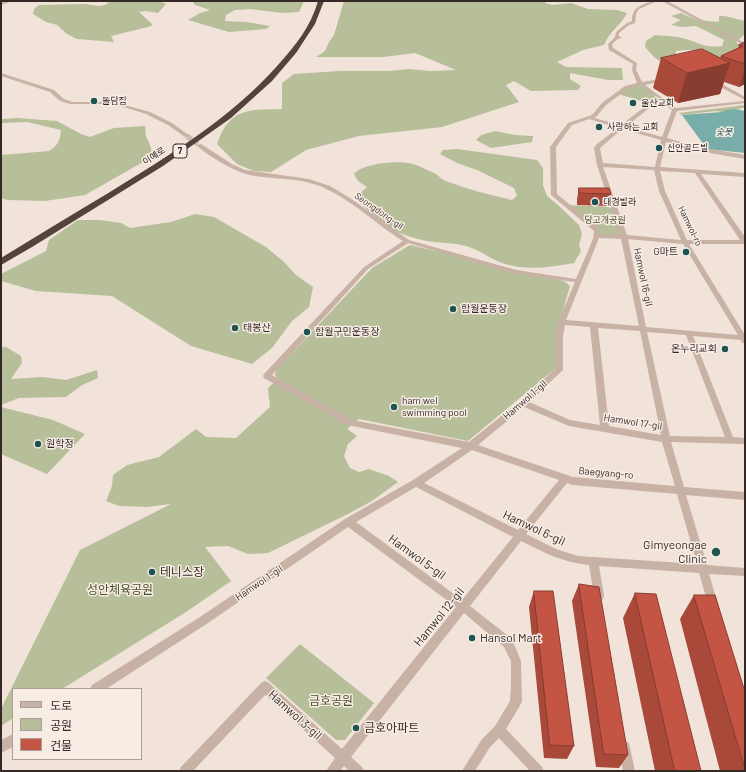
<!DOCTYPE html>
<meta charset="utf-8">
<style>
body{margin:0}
#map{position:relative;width:746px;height:772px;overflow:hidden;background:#f1e3d9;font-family:Barlow,"Noto Sans KR",sans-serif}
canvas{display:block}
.frame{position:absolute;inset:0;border:2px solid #342926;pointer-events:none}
.legend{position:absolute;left:12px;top:688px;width:130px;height:72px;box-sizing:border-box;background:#f8ede5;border:1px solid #aa9f99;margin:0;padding:5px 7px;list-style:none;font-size:12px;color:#342926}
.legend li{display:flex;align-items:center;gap:8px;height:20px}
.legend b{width:20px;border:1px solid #aa9f99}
</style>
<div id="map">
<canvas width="746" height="772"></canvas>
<div class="frame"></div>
<ul class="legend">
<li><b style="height:5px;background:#c8b1a5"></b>도로</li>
<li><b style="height:11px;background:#b6bf99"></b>공원</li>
<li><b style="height:11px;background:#c45544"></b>건물</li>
</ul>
</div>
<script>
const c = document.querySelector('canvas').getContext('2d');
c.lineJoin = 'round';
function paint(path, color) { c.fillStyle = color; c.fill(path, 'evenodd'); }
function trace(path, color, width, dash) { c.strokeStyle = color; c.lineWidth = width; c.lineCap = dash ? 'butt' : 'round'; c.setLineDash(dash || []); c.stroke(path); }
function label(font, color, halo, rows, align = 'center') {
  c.font = font + ' Barlow,"Noto Sans KR",sans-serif'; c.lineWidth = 3; c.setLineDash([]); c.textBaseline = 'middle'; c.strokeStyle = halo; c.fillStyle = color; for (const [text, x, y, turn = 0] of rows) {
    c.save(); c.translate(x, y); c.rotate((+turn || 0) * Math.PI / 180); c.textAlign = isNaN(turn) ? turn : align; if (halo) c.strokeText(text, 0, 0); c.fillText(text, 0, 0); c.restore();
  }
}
paint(new Path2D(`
 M 111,1 L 160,1 L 166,4 L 158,13 L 146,11 L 139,12 L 153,25 L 148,27 L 111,36 L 114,42 L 77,39 L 67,34 L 57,25 L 46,22 L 33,14 L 34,9 L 39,5 L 85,4 L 99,6 L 105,5 Z
 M 192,1 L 304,1 L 299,12 L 282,13 L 250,9 L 235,10 L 226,15 L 225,21 L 246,22 L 270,26 L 266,29 L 229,32 L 188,20 L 200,13 L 210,10 L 195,5 Z
 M 344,1 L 545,1 L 545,3 L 553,5 L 571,3 L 588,9 L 617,10 L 627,13 C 620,27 610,30 604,45 L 583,50 L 557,62 L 566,67 L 622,68 L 623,80 L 608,80 L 570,73 L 570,79 L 581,86 L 578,90 L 531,91 L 514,81 L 506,85 L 519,102 L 442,127 L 359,136 L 306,150 L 271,172 L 254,171 L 237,164 L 217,144 C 220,136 223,128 229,122 C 242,107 265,110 282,109 L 282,83 L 294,74 L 339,71 L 388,71 L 409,69 L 431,71 L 456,70 L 415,53 L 383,57 L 316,57 L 325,51 L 329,42 L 334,35 Z
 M 681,13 L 697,20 L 719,22 L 719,16 L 725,16 L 745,21 L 745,34 L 736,42 L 741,47 L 709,64 C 697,48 695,49 676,51 L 675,56 L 661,62 L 654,57 L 645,47 L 646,41 L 655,35 C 665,36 677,36 686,39 C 699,43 708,49 722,46 L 724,40 L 696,26 L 682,27 L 671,25 L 681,20 L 671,16 Z
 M 640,84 L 659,98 L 651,104 L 618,94 L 627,87 Z
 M 745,105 L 745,107 C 740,110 728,110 722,112 L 716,111 L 682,115 L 679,113 Z
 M 18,118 L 57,121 L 81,134 L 90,137 L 114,128 L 145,126 C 146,129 145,133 146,136 C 149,144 154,149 150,158 L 85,195 L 45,201 L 7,200 L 1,198 L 1,155 L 49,151 C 58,146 60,140 61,130 L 27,122 L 1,123 L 1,119 Z
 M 495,131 L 515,135 L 533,136 L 532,142 L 491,148 L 476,140 L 481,135 Z
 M 457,149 L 537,160 L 543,168 L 543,185 L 547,196 L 558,205 L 579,225 L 582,234 L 579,245 L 581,251 L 574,263 C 552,267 527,271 505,264 C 492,260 481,251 469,247 C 452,241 434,244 418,239 C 392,233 372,218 356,197 L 367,187 L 358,181 L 354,174 C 363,163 399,160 413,164 C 420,166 429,171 436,174 C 439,176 442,180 446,181 C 467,189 490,195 512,200 L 517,196 L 514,188 L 477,170 L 457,163 L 440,154 L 443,150 Z
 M 567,205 L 614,207 L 624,237 L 597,236 L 597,229 Z
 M 195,214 L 214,217 L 266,247 L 284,262 L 296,275 L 313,287 L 309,307 L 292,321 L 272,348 L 252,364 L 191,346 L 112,296 L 36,291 L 1,281 L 1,274 L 46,251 L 49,240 L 78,220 L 100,220 L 121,223 L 130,228 L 171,222 Z
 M 410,245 L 564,281 L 570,286 L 555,337 L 556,368 L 468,441 L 359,419 L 347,429 L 357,436 L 348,444 L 344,456 L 350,468 L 359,472 L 369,469 L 389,476 L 398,482 L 372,501 L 346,515 L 268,553 L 248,554 L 228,546 L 205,547 L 231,581 L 186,612 L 62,689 L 13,689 L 13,718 L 1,726 L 1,709 L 80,550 L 171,504 L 147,507 L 119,506 L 106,501 L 112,486 L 113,475 L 127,465 L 159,457 L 196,429 L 206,437 L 236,438 L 270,407 L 268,388 L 278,379 L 275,375 L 276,370 L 372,268 Z
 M 1,347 L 6,347 L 21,356 L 22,363 L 11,379 L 42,377 L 66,380 L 97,370 L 98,378 L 82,385 L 66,397 L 19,398 L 1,405 Z
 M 1,407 L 53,420 L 85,434 L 47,474 L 1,454 Z
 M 300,644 L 374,703 L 345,740 L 336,740 L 266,678 Z`), '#b6bf99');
paint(new Path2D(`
 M 735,109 L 745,111 L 744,133 L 745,153 L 707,149 L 682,115 L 722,112 L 725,110 Z`), '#78ada9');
trace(new Path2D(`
 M 187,136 L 199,145`), '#cbbeb5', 5.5, [5.5, 2.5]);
paint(new Path2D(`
 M 7,1 L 13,1 L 1,5 L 1,3 Z
 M 652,1 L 657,1 L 639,9 L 636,14 L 635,23 L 629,25 L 619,33 L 619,36 L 622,38 L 618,39 L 612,44 L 613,48 L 637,63 L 636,70 L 642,82 L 667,78 L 667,80 L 645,85 L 676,108 L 745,101 L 745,103 L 677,111 L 667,138 L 699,147 L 740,154 L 745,155 L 745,159 L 698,151 L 666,142 L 660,167 L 745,173 L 745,177 L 701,174 L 745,237 L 745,244 L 689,244 L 745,335 L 745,343 L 742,343 L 741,340 L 693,336 L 733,437 L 745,438 L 745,444 L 671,442 L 684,487 L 745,492 L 745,500 L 686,495 L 707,565 L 745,568 L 745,576 L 709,574 L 718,604 L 717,607 L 713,609 L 709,607 L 708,604 L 699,573 L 599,566 L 604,596 L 603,599 L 599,601 L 595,599 L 594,596 L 589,565 C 564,563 543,552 521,541 L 470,606 L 512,639 L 521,661 L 522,702 L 506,729 L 542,767 L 544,771 L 530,771 L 499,738 L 490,747 L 475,771 L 462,771 L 482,739 L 495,726 L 510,701 L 511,686 L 511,661 L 504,647 L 464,613 L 351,757 L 362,767 L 364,771 L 349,771 L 344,766 L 340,771 L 326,771 L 335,758 L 265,695 L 193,771 L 179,771 L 181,767 L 261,683 L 265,681 L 269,683 L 342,749 L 456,607 L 348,527 L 208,623 L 106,689 L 90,689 L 92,685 L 200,617 L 345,519 L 413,480 L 462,448 L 347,425 L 264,378 L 263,376 L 264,374 L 364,267 L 403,241 C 377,225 352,200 324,188 C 301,177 274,180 249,175 C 234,171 208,156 196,145 L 201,144 L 232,164 L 245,170 L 309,179 L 330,186 L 350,198 L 409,240 L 516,270 L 576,279 L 593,239 L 594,231 L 551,195 L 550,147 L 568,123 L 592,115 L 602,103 L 625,86 L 637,83 L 632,70 L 633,64 L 609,50 L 608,44 L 615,37 L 616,32 L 627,23 L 632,21 C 632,7 640,6 652,1 ZM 641,85 L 656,98 L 621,125 L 594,118 L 596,117 L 606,105 L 629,88 ZM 659,100 L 672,110 L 662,137 L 626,127 ZM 589,119 L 618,128 L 597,144 L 594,148 L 597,165 L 620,235 L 600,234 L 599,229 L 557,194 L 556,147 L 572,125 ZM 622,129 L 661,140 L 655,167 L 603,163 L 600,148 ZM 603,167 L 654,170 L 659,191 L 681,240 L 627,235 ZM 660,171 L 695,173 L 740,240 L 687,240 L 665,191 ZM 599,238 L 621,239 L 639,326 L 566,320 ZM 628,239 L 683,244 L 738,335 L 646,327 ZM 408,243 L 515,274 L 575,282 L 558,322 L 555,336 L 555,369 L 520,401 L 469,442 L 352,420 L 272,375 L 368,269 ZM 565,325 L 590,327 L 600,425 L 570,420 L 529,402 L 563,370 L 563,336 ZM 598,328 L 640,331 L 661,435 L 609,426 ZM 647,332 L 686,335 L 725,437 L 670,436 ZM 524,407 L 569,426 L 662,442 L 675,486 L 573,477 L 478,445 ZM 472,450 L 559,480 L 518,530 L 424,483 ZM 567,483 L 573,485 L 677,494 L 697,564 L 578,556 L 556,549 L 526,534 ZM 416,487 L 513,537 L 462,600 L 356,522 Z
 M 662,1 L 667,1 L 745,43 L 745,46 Z
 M 1,73 L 54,90 L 64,99 L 72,102 L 114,102 L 150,112 L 172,123 L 190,136 L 185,137 L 168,125 L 146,114 L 114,104 L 70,104 L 60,101 L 50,92 L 1,76 Z
 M 711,80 L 715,80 L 745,97 L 745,100 L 711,82 Z
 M 13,734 L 13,747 L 1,753 L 1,740 Z
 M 625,741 L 629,743 L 635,771 L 623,771 L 619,747 L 621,743 Z`), '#c8b1a5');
paint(new Path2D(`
 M 318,1 L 324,1 L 315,24 L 296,53 L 272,81 L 231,118 L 163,166 L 32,247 L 1,265 L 1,258 C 37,236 73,214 110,192 C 170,155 231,118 278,65 C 296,45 311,26 318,1 Z`), '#55423d');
paint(new Path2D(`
 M 745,42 L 745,84 L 739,87 L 724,82 L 720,94 L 678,103 L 653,88 L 661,58 L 720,58 L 721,56 L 738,48 L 739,45 Z
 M 579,188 L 611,194 L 608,206 L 577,205 L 577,199 Z
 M 579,584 L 628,755 L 619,768 L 596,767 L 572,601 Z
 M 534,591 L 574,746 L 567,759 L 544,758 L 529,607 Z
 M 635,593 L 701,771 L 655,771 L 623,618 Z
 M 694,595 L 745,692 L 745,771 L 720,771 L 680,619 Z`), '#a9493a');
paint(new Path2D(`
 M 730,63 L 720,94 L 678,103 L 687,73 Z
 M 745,69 L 745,84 L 739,87 Z`), '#893c30');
const building = new Path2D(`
 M 745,42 L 745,64 L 721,56 L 743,46 L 739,45 Z
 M 702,49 L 730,63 L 687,73 L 661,58 Z
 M 579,188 L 609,188 L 611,194 L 579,193 Z
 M 579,584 L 599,587 L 628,755 L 604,754 Z
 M 534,591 L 553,591 L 574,746 L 550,745 Z
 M 635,593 L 656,594 L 701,771 L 675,771 Z
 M 694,595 L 715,595 L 745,692 L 745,769 Z`);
paint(building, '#c45544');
trace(building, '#893c30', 1);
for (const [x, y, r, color] of [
 [94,101,4,"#1d5452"],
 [633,103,4,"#1d5452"],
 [599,127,4,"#1d5452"],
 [659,148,4,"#1d5452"],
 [595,202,4,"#1d5452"],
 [686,252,4,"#1d5452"],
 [453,309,4,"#1d5452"],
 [235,328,4,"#1d5452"],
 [307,332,4,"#1d5452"],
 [725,349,4,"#1d5452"],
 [394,407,4,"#1d5452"],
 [38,444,4,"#1d5452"],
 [716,552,5,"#1d5452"],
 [152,572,4,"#1d5452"],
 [472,638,4,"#1d5452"],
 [356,728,4,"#1d5452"]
]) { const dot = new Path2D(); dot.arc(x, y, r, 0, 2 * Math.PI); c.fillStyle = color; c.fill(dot); trace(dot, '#f8ede5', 1.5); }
label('9px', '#342926', '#f8ede5', [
 ["돌담집",102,101],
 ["울산교회",641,103],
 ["사랑하는 교회",607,127],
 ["신안골드빌",667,148],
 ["대경빌라",603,202]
], 'left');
label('italic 9px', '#1d5452', '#f8ede5', [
 ["숯못",724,132]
]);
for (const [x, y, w] of [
 [180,151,14]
]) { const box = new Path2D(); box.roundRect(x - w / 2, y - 7, w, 14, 3); c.fillStyle = '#f8ede5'; c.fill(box); trace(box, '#342926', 1); }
label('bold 9px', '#342926', null, [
 ["7",180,151]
]);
label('9px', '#342926', '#f8ede5', [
 ["이예로",154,156,-33],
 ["Seongdong-gil",379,211,35],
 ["Hamwol-ro",690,226,64]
]);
label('9px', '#48522b', '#f8ede5', [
 ["당고개공원",605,220]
]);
label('10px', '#342926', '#f8ede5', [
 ["G마트",678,252,"right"],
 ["함월운동장",461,309],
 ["태봉산",243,328],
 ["함월구민운동장",315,332],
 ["온누리교회",717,349,"right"],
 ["ham wel",402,401],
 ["swimming pool",402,413],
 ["원학정",46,444]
], 'left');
label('10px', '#342926', '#f8ede5', [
 ["Hamwol 16-gil",643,277,78],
 ["Hamwol 1-gil",525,400,-41],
 ["Hamwol 17-gil",633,422,9],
 ["Baegyang-ro",606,473,5],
 ["Hamwol 1-gil",259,583,-34]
]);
label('12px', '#342926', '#f8ede5', [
 ["Hamwol 6-gil",534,528,25],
 ["Hamwol 5-gil",417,557,36],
 ["Hamwol 12-gil",439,617,-51],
 ["Hamwol 3-gil",295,715,42]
]);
label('12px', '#342926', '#f8ede5', [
 ["Gimyeongae",707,545,"right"],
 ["Clinic",707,559,"right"],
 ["테니스장",160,572],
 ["Hansol Mart",480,638],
 ["금호아파트",364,728]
], 'left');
label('12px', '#48522b', '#f8ede5', [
 ["성안체육공원",120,590],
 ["금호공원",331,701]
]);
</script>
